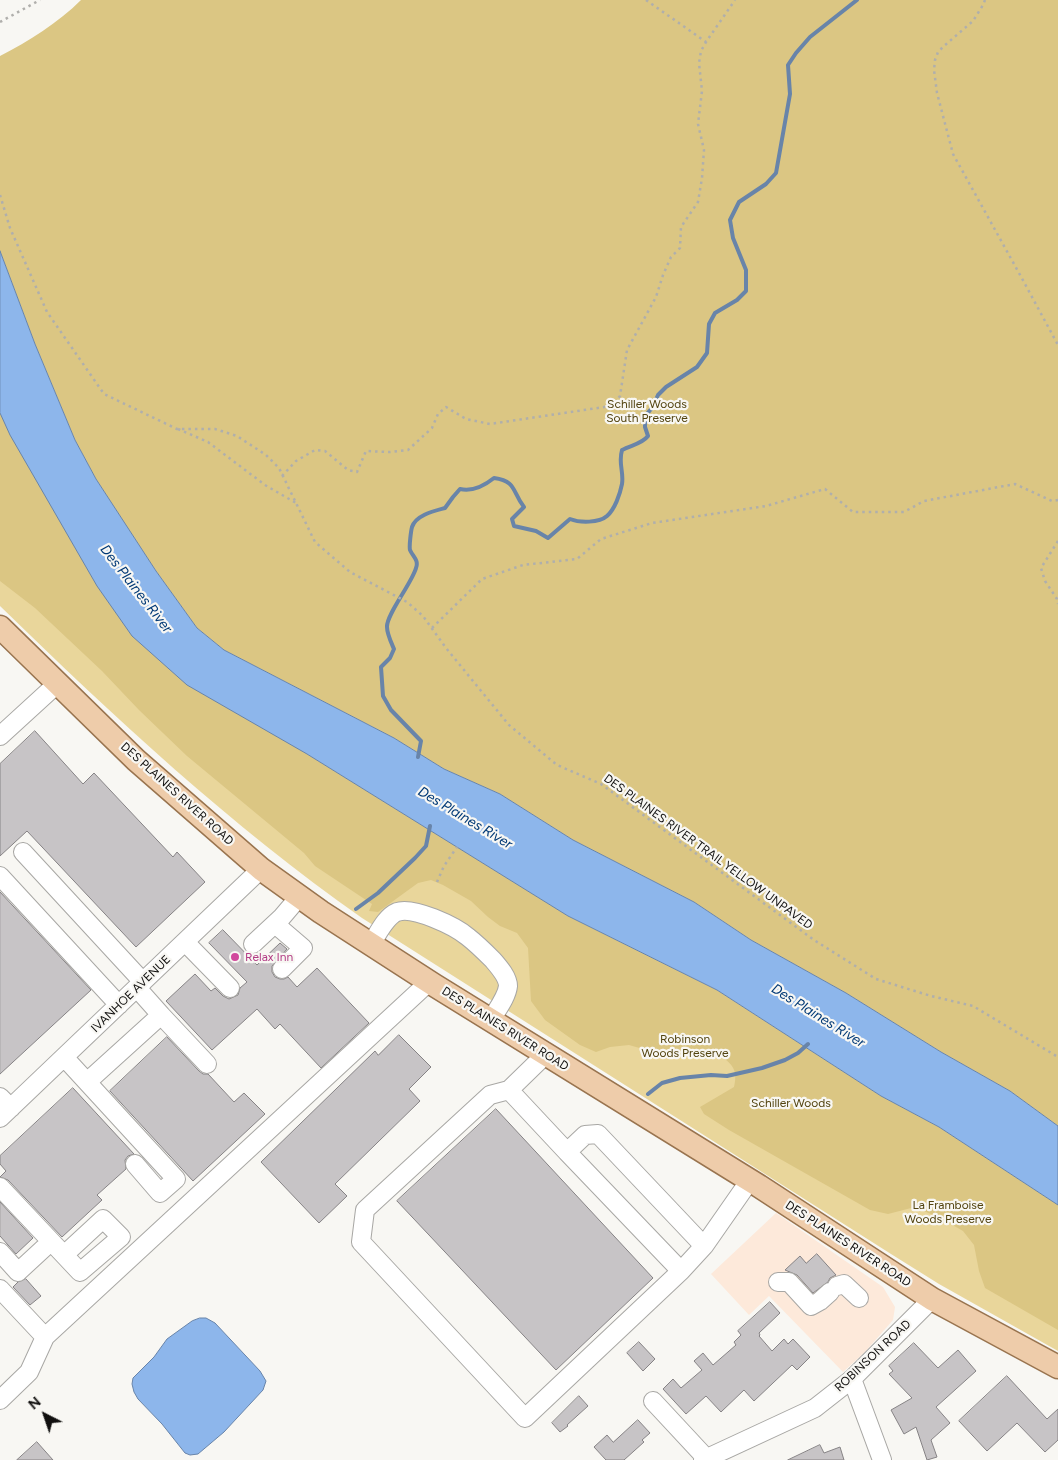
<!DOCTYPE html>
<style>
body{margin:0}
#map{position:relative;width:1058px;height:1460px;overflow:hidden;background:#f8f7f3;font-family:Figtree,sans-serif}
canvas{display:block}
.north{position:absolute;left:20px;top:1390px;width:50px;height:50px;-webkit-text-stroke:4px #f8f7f3;paint-order:stroke;rotate:319deg;font-size:14px;font-weight:700;line-height:20px;text-align:center;color:#11100f}
.north::after{content:'';display:block;margin:auto;width:18px;height:22px;background:#11100f;clip-path:polygon(50% 0,100% 100%,50% 72%,0 100%)}
</style>
<div id="map">
<canvas width="1058" height="1460"></canvas>
<div class="north">N</div>
</div>
<script>
const c = document.querySelector('canvas').getContext('2d');
c.lineJoin = 'round';
function paint(path, color) { c.fillStyle = color; c.fill(path, 'evenodd'); }
function trace(path, color, width, dash) { c.strokeStyle = color; c.lineWidth = width; c.lineCap = dash ? 'butt' : 'round'; c.setLineDash(dash || []); c.stroke(path); }
function label(font, color, halo, rows, align = 'center') {
  c.font = font + ' Figtree,sans-serif'; c.lineWidth = 4.5; c.setLineDash([]); c.textBaseline = 'middle'; c.strokeStyle = halo; c.fillStyle = color; for (const [text, x, y, turn = 0] of rows) {
    c.save(); c.translate(x, y); c.rotate((+turn || 0) * Math.PI / 180); c.textAlign = isNaN(turn) ? turn : align; if (halo) c.strokeText(text, 0, 0); c.fillText(text, 0, 0); c.restore();
  }
}
paint(new Path2D(`
 M 776,1213 L 883,1287 L 895,1307 L 893,1320 L 865,1352 L 843,1372 L 769,1296 L 749,1315 L 711,1274 Z`), '#fde9da');
paint(new Path2D(`
 M 0,413 L 307,754 L 568,916 L 1058,1205 L 1058,1351 L 939,1284 L 891,1254 L 362,918 C 231,826 114,717 0,606 Z`), '#e9d69b');
paint(new Path2D(`
 M 81,0 L 1058,0 L 1058,1126 L 1010,1091 L 941,1052 L 846,993 L 751,940 L 694,902 L 573,840 L 500,794 L 444,769 L 394,738 L 224,650 L 197,628 L 156,571 L 129,530 L 96,479 L 75,440 L 35,344 L 0,251 L 0,56 C 29,41 58,23 81,0 Z
 M 0,413 L 10,435 L 97,586 L 132,636 L 187,685 L 307,754 L 568,916 L 717,990 L 881,1096 L 939,1127 L 1058,1205 L 1058,1330 L 985,1288 L 979,1271 L 974,1245 L 963,1231 L 942,1219 L 915,1207 L 888,1214 L 870,1210 L 729,1130 L 704,1114 L 700,1107 L 734,1087 C 739,1067 730,1063 715,1051 L 697,1052 L 681,1055 L 650,1051 L 629,1045 L 610,1047 L 596,1052 L 580,1045 L 545,1020 L 531,1001 L 528,948 L 517,933 L 500,926 L 488,917 L 471,901 L 443,885 L 431,880 L 418,883 L 378,912 L 369,911 L 372,904 L 315,866 L 304,853 L 187,756 L 139,710 L 102,671 L 35,608 L 0,581 Z`), '#dbc683');
const water = new Path2D(`
 M 0,251 L 35,344 L 75,440 L 96,479 L 156,571 L 197,628 L 224,650 L 394,738 L 444,769 L 500,794 L 573,840 L 694,902 L 751,940 L 846,993 L 941,1052 L 1010,1091 L 1058,1126 L 1058,1205 L 939,1127 L 881,1096 L 717,990 L 568,916 L 307,754 L 187,685 L 132,636 L 97,586 L 10,435 L 0,413 Z
 M 200,1318 L 206,1318 L 215,1323 L 260,1371 L 266,1381 L 263,1390 L 224,1432 L 198,1454 L 190,1455 L 185,1453 L 162,1424 L 138,1399 L 134,1392 L 132,1384 L 133,1378 L 154,1357 L 167,1339 L 192,1321 Z`);
paint(water, '#8db6eb');
trace(water, '#6884a9', 1);
trace(new Path2D(`
 M 418,757 L 421,741 L 391,710 L 383,696 L 381,667 L 390,658 L 394,649 C 391,642 387,634 387,627 C 386,615 412,583 416,568 C 419,560 413,557 410,550 C 409,546 411,531 412,527 C 416,515 434,511 445,508 L 453,497 L 460,489 C 473,492 484,486 494,478 C 517,481 512,492 524,507 L 512,519 L 514,526 L 536,531 L 548,538 L 570,519 C 580,523 599,523 607,516 C 615,509 620,494 622,484 C 624,471 618,464 622,450 C 631,445 642,444 648,436 L 645,427 L 645,416 L 652,408 L 658,395 L 666,387 L 697,367 L 707,353 L 709,324 L 715,313 L 737,300 L 746,291 L 746,270 L 733,238 L 730,220 L 739,202 L 766,184 L 776,173 L 790,94 L 788,65 L 796,53 L 810,37 L 857,0
 M 356,909 L 378,893 L 415,858 L 426,846 L 430,826
 M 648,1094 L 662,1083 L 680,1078 L 711,1075 L 727,1076 L 762,1068 L 785,1060 L 798,1053 L 808,1044`), '#6884a9', 4);
const building = new Path2D(`
 M 35,731 L 83,784 L 94,773 L 173,857 L 177,852 L 205,882 L 136,947 L 27,831 L 0,856 L 0,764 Z
 M 0,892 L 91,990 L 0,1074 Z
 M 223,930 L 257,965 L 280,943 L 287,949 L 272,966 L 272,972 L 275,977 L 280,979 L 284,979 L 288,977 L 297,987 L 317,968 L 369,1023 L 321,1068 L 280,1024 L 275,1029 L 257,1009 L 212,1050 L 166,1001 L 195,974 L 211,991 L 215,988 L 223,996 L 229,999 L 238,995 L 240,988 L 247,982 L 209,943 Z
 M 399,1035 L 431,1067 L 409,1089 L 420,1101 L 335,1184 L 347,1196 L 319,1223 L 261,1162 L 375,1051 L 378,1055 Z
 M 167,1037 L 199,1071 L 203,1074 L 208,1074 L 234,1102 L 244,1093 L 265,1114 L 193,1181 L 110,1091 Z
 M 73,1088 L 134,1154 L 128,1156 L 125,1160 L 126,1169 L 97,1195 L 102,1200 L 62,1237 L 8,1180 L 0,1177 L 6,1171 L 0,1164 L 0,1156 Z
 M 496,1109 L 653,1278 L 556,1370 L 397,1201 Z
 M 0,1202 L 33,1238 L 16,1254 L 0,1236 Z
 M 817,1254 L 836,1275 L 830,1278 L 828,1282 L 813,1293 L 797,1275 L 785,1270 L 800,1256 L 806,1263 Z
 M 26,1279 L 41,1296 L 30,1305 L 13,1287 L 18,1282 Z
 M 770,1302 L 780,1313 L 759,1333 L 760,1335 L 759,1336 L 772,1351 L 784,1339 L 788,1344 L 793,1339 L 810,1357 L 797,1370 L 792,1365 L 754,1401 L 744,1390 L 721,1412 L 706,1396 L 686,1414 L 663,1389 L 673,1379 L 681,1388 L 702,1370 L 694,1361 L 703,1353 L 713,1365 L 736,1345 L 734,1342 L 741,1335 L 738,1331 Z
 M 639,1342 L 655,1359 L 643,1371 L 627,1353 Z
 M 914,1343 L 938,1368 L 958,1350 L 976,1371 L 936,1407 L 950,1423 L 931,1440 L 937,1457 L 927,1460 L 916,1427 L 904,1434 L 891,1410 L 912,1398 L 889,1374 L 893,1371 L 889,1366 Z
 M 1007,1376 L 1047,1419 L 1058,1409 L 1058,1440 L 1045,1452 L 1017,1423 L 987,1451 L 959,1421 Z
 M 579,1396 L 588,1406 L 567,1425 L 568,1426 L 560,1432 L 552,1423 Z
 M 638,1420 L 650,1433 L 642,1440 L 644,1442 L 624,1460 L 606,1460 L 594,1447 L 607,1435 L 613,1442 Z
 M 37,1442 L 53,1460 L 17,1460 Z
 M 820,1445 L 824,1453 L 840,1447 L 844,1460 L 788,1460 Z`);
paint(building, '#c7c4c6');
trace(building, '#868385', 1);
const minor = new Path2D(`
 M 0,736 L 58,683
 M 23,852 L 143,982
 M 0,876 L 119,1005
 M 275,924 L 303,948 L 282,969
 M 185,942 L 230,988
 M 253,944 L 282,917 L 299,897
 M 371,944 C 378,934 385,917 397,912 C 413,906 455,926 468,937 C 477,944 485,952 493,960 C 499,967 508,977 508,986 C 507,997 496,1011 491,1020
 M 161,1015 L 207,1064
 M 64,1057 L 176,1179 L 160,1193 L 135,1164
 M 87,1082 L 161,1015 L 137,988
 M 509,1090 L 567,1152 L 585,1135 L 598,1134 L 704,1246 L 681,1271 L 525,1418 L 361,1242 L 365,1210 L 490,1095 L 509,1090 L 546,1054
 M 0,1097 L 11,1108
 M 0,1118 L 261,869
 M 567,1152 L 681,1271
 M 0,1187 L 64,1255 L 103,1219 L 121,1237 L 80,1272 L 64,1255
 M 704,1246 L 750,1180
 M 0,1252 L 18,1272 L 44,1248
 M 778,1282 L 789,1282 L 811,1306 L 820,1301 L 830,1292
 M 837,1286 L 844,1284 L 859,1298
 M 0,1289 L 45,1337 L 29,1372 L 0,1400
 M 45,1337 L 429,982
 M 852,1379 L 882,1460
 M 653,1401 L 706,1458
 M 703,1460 L 815,1408 L 852,1379 L 932,1299`);
const major = new Path2D(`
 M 0,627 L 136,760 L 261,869 L 321,912 L 434,985 L 759,1186 L 932,1299 L 1058,1367`);
trace(minor, '#a8a7a4', 20);
trace(major, '#99744f', 25);
trace(new Path2D(`
 M 646,0 L 706,42 L 735,0
 M 985,0 L 983,5 L 973,21 L 944,46 L 938,52 L 935,60 L 934,70 L 937,93 L 953,154 L 1019,273 L 1058,345
 M 0,22 L 40,0
 M 0,195 L 10,228 L 47,312 L 104,394 L 177,429 L 215,429 L 237,436 L 266,455 L 279,468 L 315,542 L 350,572 L 407,602 L 423,616 L 446,648 L 509,725 L 557,765 L 601,784 L 814,940 L 876,979 L 931,996 L 973,1006 L 1058,1057
 M 178,429 L 208,442 L 265,485 L 296,503
 M 282,476 L 296,461 L 315,450 L 325,451 L 348,470 L 357,472 L 366,451 L 390,452 L 408,450 L 432,428 L 438,414 L 446,407 L 466,419 L 490,424 L 611,406 L 620,396 L 627,350 L 656,297 L 663,275 L 671,257 L 680,248 L 681,227 L 698,202 L 702,178 L 704,150 L 698,124 L 702,91 L 699,63 L 701,51 L 706,42
 M 1058,541 L 1041,568 L 1045,581 L 1057,599 L 1058,604
 M 432,628 L 482,579 L 523,565 L 577,559 L 601,539 L 652,523 L 766,506 L 825,489 L 853,512 L 904,512 L 924,501 L 1015,484 L 1052,501 L 1058,500
 M 437,882 L 444,866 L 457,847`), '#b0afac', 2.5, [2.5, 4]);
trace(minor, '#fff', 18);
trace(major, '#eca', 22);
for (const [x, y, r, color] of [
 [235,957,5,"#d1479c"]
]) { const dot = new Path2D(); dot.arc(x, y, r, 0, 2 * Math.PI); c.fillStyle = color; c.fill(dot); trace(dot, '#f8f7f3', 2); }
label('12px', '#534410', '#f8f7f3', [
 ["Schiller Woods",647,404],
 ["South Preserve",647,418],
 ["Robinson",685,1039],
 ["Woods Preserve",685,1053],
 ["Schiller Woods",791,1103],
 ["La Framboise",948,1205],
 ["Woods Preserve",948,1219]
]);
label('12px', '#11100f', '#f8f7f3', [
 ["DES PLAINES RIVER ROAD",177,794,42],
 ["DES PLAINES RIVER TRAIL YELLOW UNPAVED",708,852,36],
 ["IVANHOE AVENUE",131,994,-44],
 ["DES PLAINES RIVER ROAD",505,1029,32],
 ["DES PLAINES RIVER ROAD",848,1244,33],
 ["ROBINSON ROAD",873,1356,-43]
]);
label('12px', '#b23c85', '#f8f7f3', [
 ["Relax Inn",245,957]
], 'left');
label('italic 14px', '#003976', '#f8f7f3', [
 ["Des Plaines River",136,589,52],
 ["Des Plaines River",465,818,31],
 ["Des Plaines River",818,1016,32]
]);
</script>
